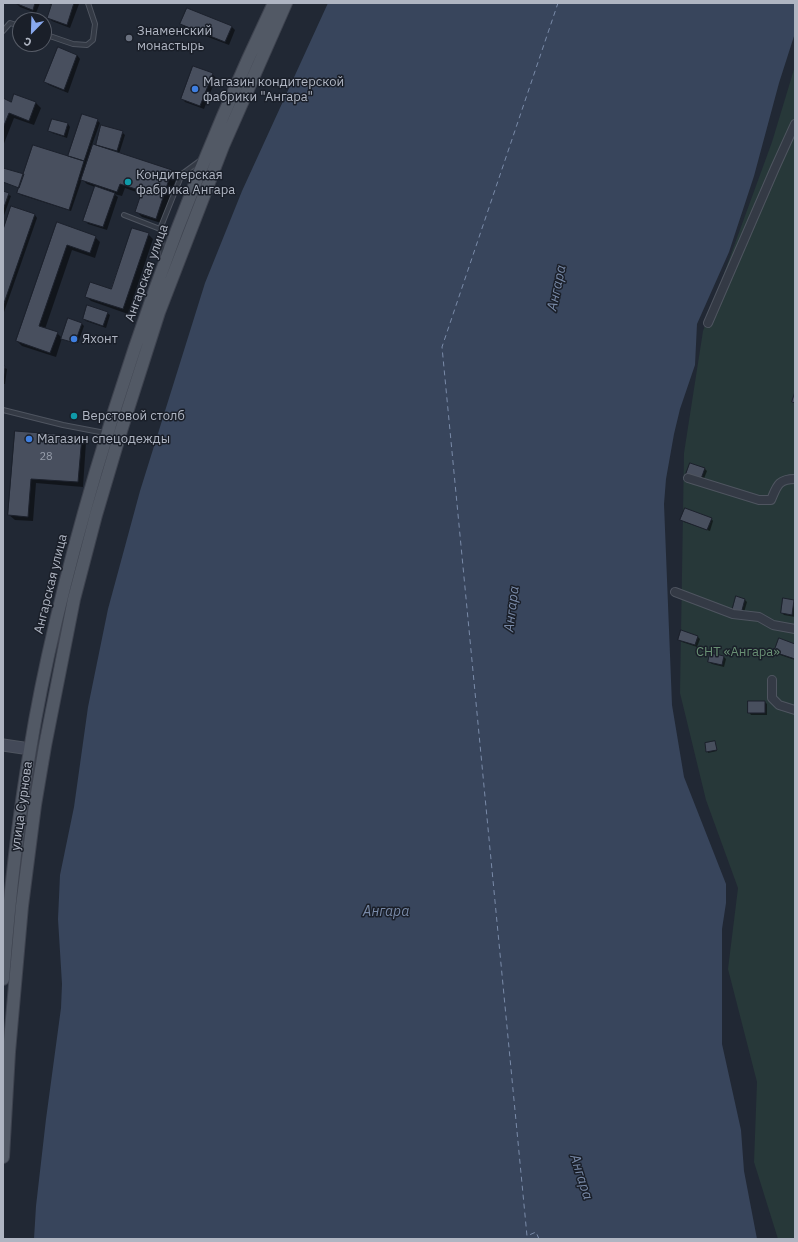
<!DOCTYPE html>
<meta charset="utf-8">
<style>
body{margin:0}
#map{position:relative;width:798px;height:1242px;overflow:hidden;background:#212834;font-family:"IBM Plex Sans",sans-serif}
canvas{display:block}
.frame{position:absolute;inset:0;border:4px solid #afb5c2;pointer-events:none}
.north{position:absolute;left:12px;top:12px;width:40px;height:40px;box-sizing:border-box;background:#1a1f29;border:1px solid #565b66;border-radius:50%;rotate:203deg;font-size:11px;font-weight:700;line-height:16px;text-align:center;color:#afb5c2}
.north::after{content:'';display:block;margin:auto;width:14px;height:18px;background:#88a8ed;clip-path:polygon(50% 0,100% 100%,50% 72%,0 100%)}
</style>
<div id="map">
<canvas width="798" height="1242"></canvas>
<div class="frame"></div>
<div class="north">С</div>
</div>
<script>
const c = document.querySelector('canvas').getContext('2d');
c.lineJoin = 'round';
function paint(path, color) { c.fillStyle = color; c.fill(path, 'evenodd'); }
function trace(path, color, width, dash) { c.strokeStyle = color; c.lineWidth = width; c.lineCap = dash ? 'butt' : 'round'; c.setLineDash(dash || []); c.stroke(path); }
function label(font, color, halo, rows, align = 'center') {
  c.font = font + ' "IBM Plex Sans",sans-serif'; c.lineWidth = 3; c.setLineDash([]); c.textBaseline = 'middle'; c.strokeStyle = halo; c.fillStyle = color; for (const [text, x, y, turn = 0] of rows) {
    c.save(); c.translate(x, y); c.rotate((+turn || 0) * Math.PI / 180); c.textAlign = isNaN(turn) ? turn : align; if (halo) c.strokeText(text, 0, 0); c.fillText(text, 0, 0); c.restore();
  }
}
paint(new Path2D(`
 M 795,66 L 795,1239 L 778,1239 L 754,1162 L 757,1082 L 728,969 L 738,888 L 706,800 L 680,693 L 684,453 L 703,331 L 772,142 Z`), '#273839');
paint(new Path2D(`
 M 328,3 L 795,3 L 795,33 L 779,83 L 754,176 L 729,252 L 697,324 L 695,365 L 680,409 L 674,434 L 666,479 L 664,504 L 672,705 L 684,777 L 726,884 L 726,903 L 722,929 L 722,1044 L 741,1130 L 744,1171 L 757,1239 L 34,1239 L 36,1206 L 46,1119 L 61,1008 L 62,984 L 58,919 L 60,875 L 74,807 L 88,707 L 108,609 L 140,491 L 205,283 L 242,191 Z`), '#38455c');
paint(new Path2D(`
 M 16,3 L 40,3 L 36,13 L 20,7 Z
 M 46,3 L 79,4 L 70,28 L 52,21 L 48,17 L 52,5 Z
 M 182,24 L 231,26 L 235,30 L 229,45 L 185,28 Z
 M 77,55 L 80,59 L 68,93 L 49,85 L 45,82 Z
 M 212,74 L 216,78 L 204,109 L 185,102 L 182,98 Z
 M 3,99 L 12,103 L 36,103 L 41,108 L 34,125 L 14,118 L 3,146 Z
 M 53,120 L 68,124 L 70,127 L 67,138 L 52,133 L 49,131 Z
 M 97,120 L 100,123 L 92,145 L 100,148 L 97,144 L 122,132 L 125,135 L 119,154 L 172,171 L 177,176 L 161,223 L 142,217 L 137,212 L 142,194 L 125,188 L 122,196 L 114,194 L 118,197 L 107,230 L 88,224 L 84,220 L 95,187 L 87,184 L 82,179 L 71,211 L 21,195 L 18,193 L 20,188 L 3,182 L 3,169 L 24,176 L 69,157 Z
 M 3,192 L 11,196 L 3,218 Z
 M 12,207 L 35,215 L 37,218 L 4,312 L 3,233 Z
 M 57,224 L 95,237 L 100,242 L 95,258 L 72,250 L 45,329 L 57,333 L 62,338 L 56,357 L 22,346 L 17,341 Z
 M 148,234 L 153,239 L 128,314 L 91,301 L 86,296 L 112,291 Z
 M 107,313 L 110,315 L 106,328 L 86,321 L 84,319 Z
 M 82,324 L 84,326 L 78,343 L 64,338 Z
 M 3,367 L 7,369 L 5,384 L 3,384 Z
 M 16,432 L 81,437 L 86,442 L 83,487 L 36,483 L 33,521 L 15,520 L 9,515 Z
 M 690,464 L 705,469 L 707,471 L 703,481 Z
 M 711,518 L 713,521 L 710,531 L 684,522 L 682,519 Z
 M 3,530 L 4,531 L 3,546 Z
 M 784,599 L 795,602 L 795,617 L 784,615 L 782,613 Z
 M 745,600 L 747,602 L 743,616 L 735,613 Z
 M 698,637 L 700,639 L 697,647 L 682,642 L 679,640 Z
 M 795,645 L 795,660 L 777,654 L 775,651 Z
 M 711,654 L 724,657 L 726,659 L 724,667 L 712,664 L 709,662 Z
 M 765,702 L 767,704 L 767,715 L 751,715 L 749,712 Z
 M 715,743 L 717,751 L 708,753 L 706,744 Z`), '#0007');
trace(new Path2D(`
 M 539,1239 L 536,1232 L 527,1236 L 442,347 L 558,3`), '#798aa8', 1, [5, 4]);
const building = new Path2D(`
 M 15,3 L 35,3 L 33,10 Z
 M 51,3 L 74,3 L 67,25 L 47,18 L 52,3 Z
 M 187,8 L 232,26 L 225,42 L 180,24 Z
 M 58,47 L 77,55 L 64,90 L 44,82 Z
 M 193,66 L 213,73 L 200,106 L 181,99 Z
 M 14,94 L 36,102 L 29,121 L 9,113 L 3,128 L 3,98 L 11,102 Z
 M 82,114 L 98,119 L 84,161 L 68,156 Z
 M 52,119 L 68,123 L 64,136 L 48,131 Z
 M 101,125 L 123,131 L 117,151 L 96,145 Z
 M 93,144 L 172,170 L 156,219 L 135,212 L 142,191 L 120,184 L 117,192 L 81,180 Z
 M 33,145 L 84,161 L 69,210 L 17,193 Z
 M 3,168 L 24,174 L 19,188 L 3,182 Z
 M 95,186 L 115,193 L 103,227 L 83,221 Z
 M 3,191 L 9,193 L 3,210 Z
 M 11,206 L 35,214 L 3,306 L 3,230 Z
 M 57,222 L 96,236 L 90,253 L 67,245 L 39,326 L 58,332 L 50,353 L 16,341 Z
 M 132,228 L 149,233 L 123,309 L 85,297 L 90,282 L 111,289 Z
 M 87,305 L 108,312 L 103,326 L 83,319 Z
 M 68,318 L 82,323 L 75,343 L 61,339 Z
 M 3,366 L 5,366 L 3,382 Z
 M 795,392 L 795,403 L 792,402 Z
 M 15,431 L 82,436 L 78,482 L 31,479 L 28,517 L 8,515 Z
 M 690,463 L 705,468 L 701,479 L 686,474 Z
 M 685,508 L 712,518 L 707,530 L 680,520 Z
 M 736,596 L 745,599 L 741,614 L 732,611 Z
 M 783,598 L 794,600 L 792,615 L 781,613 Z
 M 681,630 L 698,636 L 695,645 L 678,640 Z
 M 779,638 L 795,644 L 795,659 L 774,652 Z
 M 710,653 L 724,656 L 722,665 L 708,662 Z
 M 748,701 L 765,701 L 765,713 L 748,713 Z
 M 715,741 L 717,750 L 706,752 L 705,743 Z`);
paint(building, '#484f5e');
trace(building, '#1c212c', 1);
const lane = new Path2D(`
 M 3,31 L 10,23 L 20,26
 M 44,34 L 73,44 L 87,45 L 93,40 L 95,24 L 88,3
 M 124,215 L 160,229
 M 163,257 L 160,229 L 182,174 L 201,160
 M 3,410 L 63,425 L 105,433`);
const street = new Path2D(`
 M 708,323 L 775,168 L 795,124
 M 688,478 L 759,500 L 771,500 C 777,486 778,479 795,479
 M 675,592 L 733,614 L 759,617 L 773,625 L 795,629
 M 772,680 L 772,698 L 779,705 L 795,710`);
const secondary = new Path2D(`
 M 3,745 L 30,749`);
const primary = new Path2D(`
 M 3,979 C 9,902 17,826 30,750 C 45,656 69,563 96,471 C 143,311 202,154 274,3
 M 3,1157 L 9,1052 L 22,906 L 35,805 L 45,746 L 74,599 L 96,515 L 120,434 L 159,312 L 223,146 L 286,3`);
trace(lane, '#4f5560', 6);
trace(street, '#4f5560', 10);
trace(secondary, '#4f5560', 13);
trace(primary, '#3e434f', 14);
trace(lane, '#343a45', 4);
trace(street, '#343a45', 8);
trace(secondary, '#434958', 11);
trace(primary, '#525965', 12);
for (const [x, y, r, color] of [
 [129,38,4,"#6b7280"],
 [195,89,4,"#3f7fe0"],
 [128,182,4,"#0f9aa8"],
 [74,339,4,"#3f7fe0"],
 [74,416,4,"#0f9aa8"],
 [29,439,4,"#3f7fe0"]
]) { const dot = new Path2D(); dot.arc(x, y, r, 0, 2 * Math.PI); c.fillStyle = color; c.fill(dot); trace(dot, '#1a1f29', 1.5); }
label('11px', '#959ca9', null, [
 ["28",46,457]
]);
label('13px', '#afb5c2', '#1a1f29', [
 ["Знаменский",137,31],
 ["монастырь",137,46],
 ["Магазин кондитерской",203,82],
 ["фабрики \"Ангара\"",203,97],
 ["Кондитерская",136,175],
 ["фабрика Ангара",136,190],
 ["Яхонт",82,339],
 ["Верстовой столб",82,416],
 ["Магазин спецодежды",37,439]
], 'left');
label('13px', '#afb5c2', '#1a1f29', [
 ["Ангарская улица",147,273,-70],
 ["Ангарская улица",51,584,-76],
 ["улица Сурнова",22,806,-82]
]);
label('13px', '#699074', '#1a1f29', [
 ["СНТ «Ангара»",738,652]
]);
label('italic 14px', '#798aa8', '#1a1f29', [
 ["Ангара",557,288,-78],
 ["Ангара",512,609,-83],
 ["Ангара",386,912],
 ["Ангара",581,1177,72]
]);
</script>
